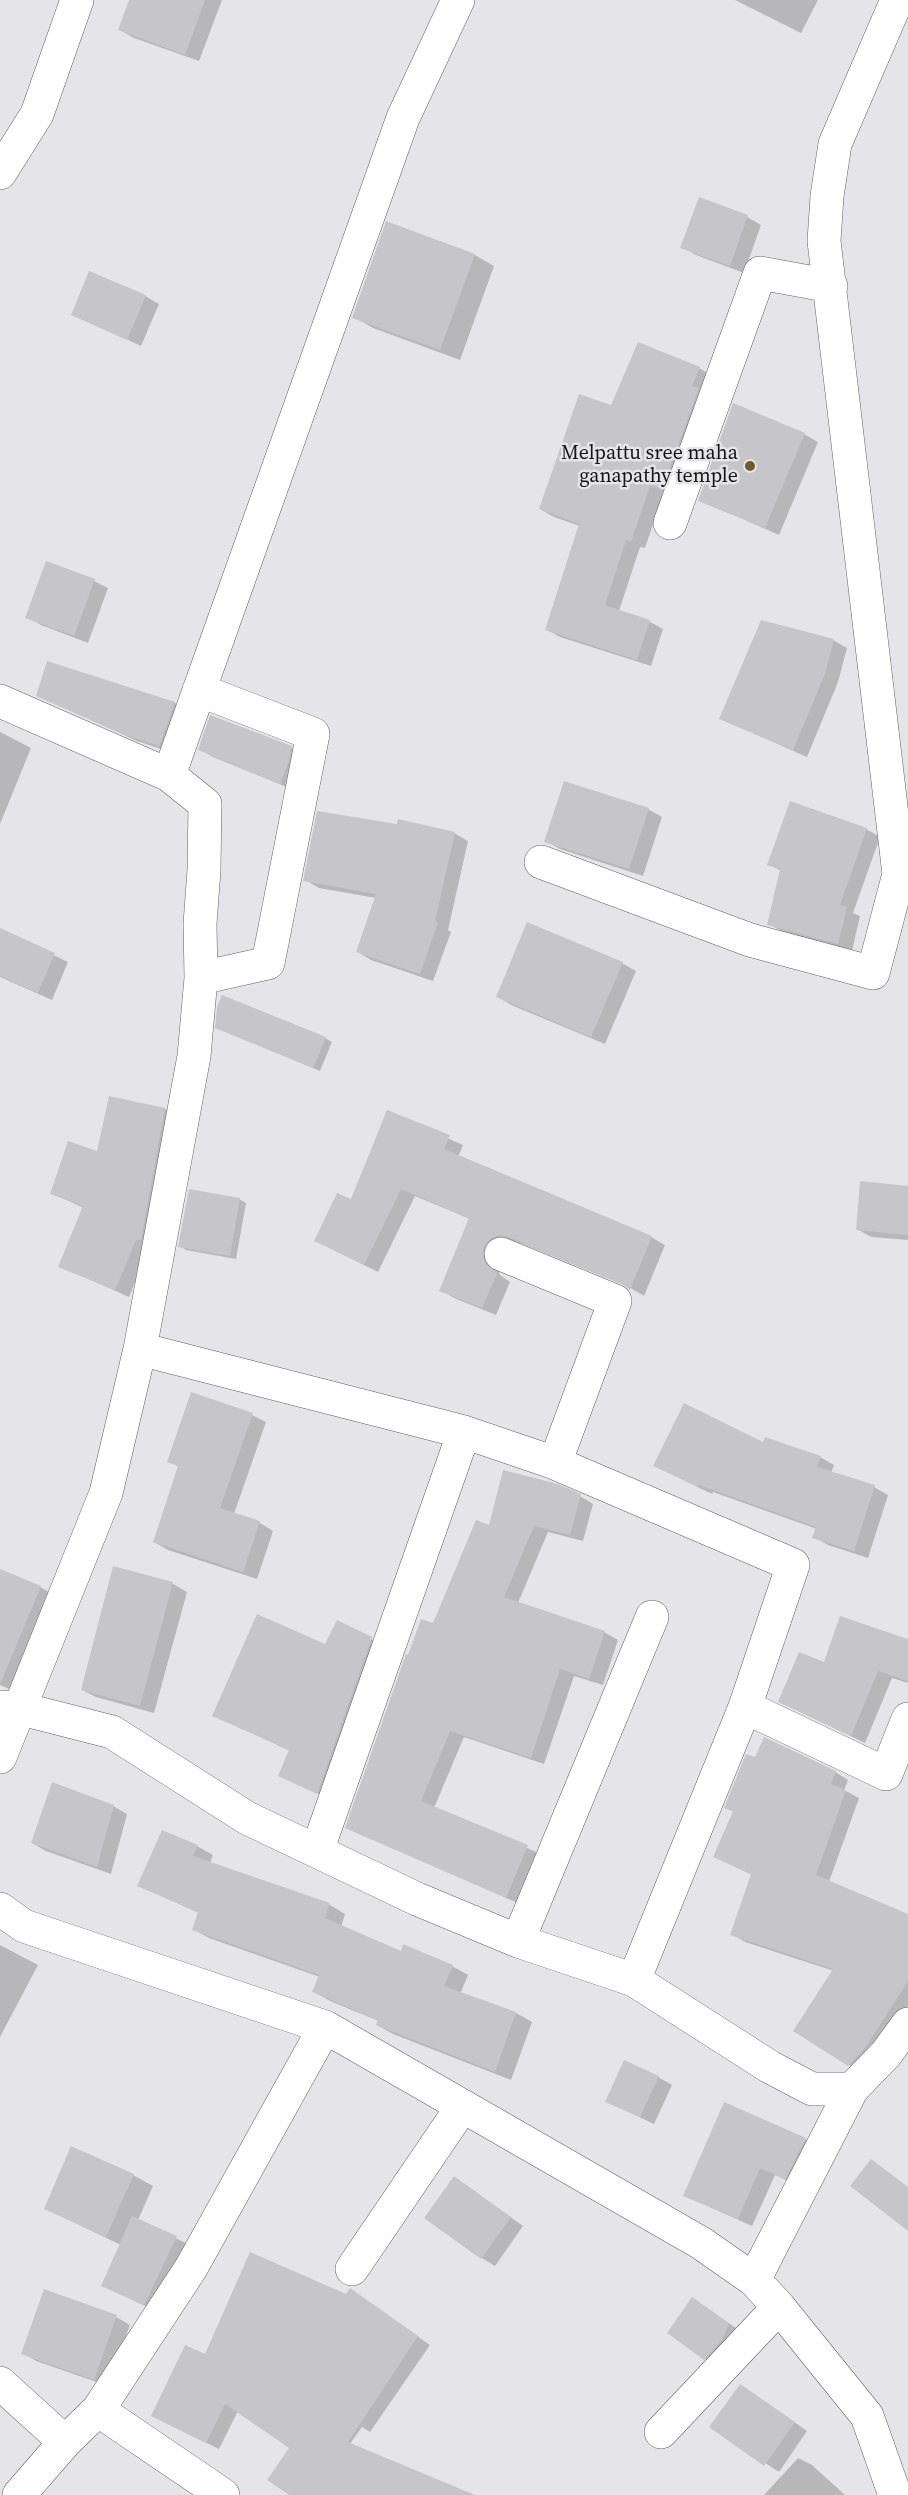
<!DOCTYPE html>
<style>
body{margin:0}
canvas{display:block;background:#e5e5e9}
</style>
<canvas width="908" height="2495"></canvas>
<script>
const c = document.querySelector('canvas').getContext('2d');
c.lineJoin = 'round';
function paint(path, color) { c.fillStyle = color; c.fill(path, 'evenodd'); }
function trace(path, color, width, dash) { c.strokeStyle = color; c.lineWidth = width; c.lineCap = dash ? 'butt' : 'round'; c.setLineDash(dash || []); c.stroke(path); }
function label(font, color, halo, rows, align = 'center') {
  c.font = font + ' "Source Serif 4",serif'; c.lineWidth = 5; c.setLineDash([]); c.textBaseline = 'middle'; c.strokeStyle = halo; c.fillStyle = color; for (const [text, x, y, turn = 0] of rows) {
    c.save(); c.translate(x, y); c.rotate((+turn || 0) * Math.PI / 180); c.textAlign = isNaN(turn) ? turn : align; if (halo) c.strokeText(text, 0, 0); c.fillText(text, 0, 0); c.restore();
  }
}
paint(new Path2D(`
 M 130,0 L 222,0 L 199,61 L 134,38 L 120,30 Z
 M 735,0 L 818,0 L 801,33 Z
 M 747,217 L 761,225 L 744,273 L 696,255 L 682,247 Z
 M 387,223 L 475,255 L 494,266 L 460,360 L 373,328 L 354,317 Z
 M 145,296 L 159,304 L 141,346 L 73,314 Z
 M 699,368 L 713,376 L 664,492 L 645,548 L 640,547 L 619,611 L 650,622 L 663,629 L 651,666 L 560,637 L 546,629 L 580,526 L 554,517 L 540,509 L 612,407 Z
 M 804,434 L 818,442 L 779,535 L 700,500 Z
 M 94,581 L 108,588 L 88,643 L 41,625 L 27,617 Z
 M 833,640 L 847,648 L 838,682 L 807,757 L 721,719 Z
 M 37,695 L 175,703 L 188,711 L 173,753 L 137,741 Z
 M 0,732 L 31,748 L 0,824 Z
 M 291,747 L 305,755 L 294,790 L 213,757 L 200,749 Z
 M 648,809 L 662,817 L 643,876 L 560,849 L 546,841 Z
 M 866,829 L 880,837 L 853,913 L 860,916 L 852,951 L 783,932 L 769,924 L 781,871 L 769,864 Z
 M 454,833 L 468,841 L 448,930 L 451,932 L 433,981 L 371,960 L 358,952 L 376,898 L 319,888 L 305,880 Z
 M 0,930 L 68,962 L 52,1000 L 0,977 Z
 M 622,963 L 636,971 L 605,1044 L 511,1005 L 498,997 Z
 M 224,1031 L 325,1038 L 332,1042 L 320,1071 Z
 M 110,1097 L 165,1109 L 179,1117 L 150,1246 L 129,1297 L 60,1266 L 84,1208 L 51,1193 L 98,1153 Z
 M 388,1112 L 463,1145 L 458,1157 L 651,1237 L 665,1245 L 644,1296 L 629,1287 L 523,1244 L 514,1242 L 496,1265 L 500,1275 L 510,1282 L 496,1315 L 454,1298 L 440,1290 L 470,1219 L 415,1196 L 378,1272 L 316,1241 L 352,1201 Z
 M 908,1187 L 908,1240 L 871,1237 L 857,1229 Z
 M 239,1199 L 246,1203 L 236,1259 L 186,1250 L 180,1246 Z
 M 252,1415 L 266,1422 L 234,1514 L 260,1523 L 273,1531 L 257,1579 L 168,1550 L 154,1542 L 179,1467 L 169,1461 Z
 M 764,1444 L 820,1457 L 834,1465 L 831,1473 L 874,1487 L 888,1495 L 868,1558 L 828,1545 L 814,1537 L 817,1529 L 713,1492 L 712,1494 L 655,1466 Z
 M 580,1496 L 593,1504 L 583,1541 L 548,1532 L 518,1603 L 604,1632 L 618,1640 L 603,1685 L 574,1676 L 544,1764 L 464,1737 L 434,1808 L 541,1854 L 520,1904 L 347,1828 L 409,1658 L 434,1625 L 490,1527 Z
 M 114,1568 L 173,1584 L 187,1592 L 154,1713 L 96,1697 L 82,1690 Z
 M 0,1571 L 40,1587 L 56,1596 L 17,1692 L 0,1685 Z
 M 371,1639 L 385,1647 L 331,1800 L 280,1776 L 290,1751 L 214,1715 L 326,1646 Z
 M 908,1641 L 908,1683 L 892,1678 L 865,1743 L 794,1709 L 825,1664 Z
 M 835,1772 L 848,1780 L 844,1790 L 859,1798 L 829,1882 L 908,1916 L 908,2009 L 862,2072 L 849,2065 L 834,1971 L 745,1942 L 732,1934 L 752,1875 L 715,1857 L 734,1812 L 726,1807 Z
 M 113,1806 L 127,1814 L 111,1874 L 46,1851 L 32,1843 Z
 M 197,1846 L 213,1855 L 210,1863 L 330,1905 L 345,1914 L 341,1927 L 402,1953 L 452,1966 L 468,1975 L 460,1994 L 516,2013 L 532,2022 L 511,2080 L 393,2034 L 377,2025 L 379,2021 L 330,2001 L 314,1992 L 320,1977 L 209,1938 L 193,1929 L 199,1913 L 139,1886 Z
 M 0,1945 L 38,1965 L 0,2037 Z
 M 658,2077 L 672,2085 L 654,2124 L 607,2102 Z
 M 805,2139 L 819,2147 L 799,2186 L 775,2175 L 752,2226 L 685,2196 Z
 M 133,2175 L 153,2186 L 138,2220 L 196,2248 L 164,2315 L 103,2286 L 121,2245 L 46,2209 Z
 M 455,2178 L 523,2226 L 495,2266 L 482,2258 Z
 M 351,2290 L 430,2345 L 370,2432 L 362,2427 L 330,2472 L 329,2495 L 291,2495 L 291,2447 L 238,2411 L 219,2449 L 166,2423 L 206,2356 L 346,2296 Z
 M 692,2299 L 742,2332 L 718,2366 L 704,2358 Z
 M 116,2317 L 130,2325 L 108,2386 L 36,2361 L 23,2353 Z
 M 754,2394 L 807,2431 L 779,2472 L 711,2427 Z
 M 798,2458 L 812,2465 L 845,2495 L 764,2495 Z`), '#0003');
paint(new Path2D(`
 M 129,0 L 205,0 L 185,55 L 118,30 Z
 M 699,197 L 748,215 L 730,266 L 680,248 Z
 M 386,221 L 475,254 L 440,350 L 352,318 Z
 M 89,271 L 146,295 L 127,340 L 71,315 Z
 M 638,342 L 700,367 L 692,386 L 699,388 L 663,486 L 660,484 L 658,488 L 650,486 L 631,542 L 626,540 L 605,605 L 650,620 L 637,660 L 545,630 L 579,524 L 539,509 L 579,394 L 611,405 Z
 M 733,403 L 805,433 L 765,528 L 698,501 Z
 M 46,561 L 95,579 L 74,636 L 25,618 Z
 M 761,620 L 834,639 L 825,674 L 793,750 L 719,719 Z
 M 47,661 L 175,702 L 159,746 L 122,734 L 36,696 Z
 M 210,715 L 292,746 L 288,764 L 280,784 L 198,750 Z
 M 564,781 L 649,808 L 629,869 L 544,842 Z
 M 790,801 L 867,828 L 840,905 L 847,907 L 838,944 L 767,925 L 780,869 L 767,865 Z
 M 317,811 L 397,824 L 398,819 L 455,832 L 435,921 L 438,922 L 420,974 L 356,952 L 376,894 L 303,881 Z
 M 527,922 L 623,962 L 591,1037 L 496,997 Z
 M 0,928 L 55,953 L 38,993 L 0,976 Z
 M 222,995 L 326,1037 L 313,1068 L 215,1028 L 217,1007 Z
 M 109,1096 L 165,1108 L 141,1240 L 136,1240 L 115,1290 L 58,1267 L 83,1206 L 50,1194 L 68,1141 L 97,1151 Z
 M 387,1110 L 450,1135 L 444,1149 L 652,1236 L 630,1290 L 622,1284 L 508,1237 L 499,1235 L 490,1239 L 484,1247 L 483,1257 L 486,1265 L 497,1273 L 482,1308 L 439,1291 L 469,1218 L 401,1189 L 364,1265 L 314,1241 L 337,1193 L 351,1199 Z
 M 860,1181 L 908,1186 L 908,1235 L 856,1230 Z
 M 189,1189 L 240,1198 L 230,1256 L 178,1247 Z
 M 191,1392 L 253,1413 L 220,1508 L 260,1521 L 243,1572 L 153,1542 L 178,1466 L 167,1462 Z
 M 684,1403 L 763,1442 L 765,1437 L 821,1456 L 817,1467 L 875,1485 L 854,1551 L 812,1538 L 816,1527 L 699,1485 L 698,1487 L 653,1466 Z
 M 503,1470 L 558,1484 L 581,1494 L 570,1535 L 534,1526 L 504,1597 L 605,1631 L 589,1679 L 560,1669 L 531,1758 L 450,1731 L 421,1801 L 528,1845 L 506,1898 L 345,1828 L 406,1654 L 408,1655 L 421,1619 L 433,1623 L 476,1520 L 489,1525 Z
 M 113,1566 L 173,1582 L 140,1706 L 81,1690 Z
 M 0,1569 L 41,1586 L 1,1682 L 0,1681 Z
 M 257,1614 L 325,1644 L 337,1620 L 372,1637 L 317,1794 L 278,1776 L 289,1750 L 212,1716 Z
 M 840,1616 L 908,1639 L 908,1681 L 878,1671 L 851,1736 L 778,1702 L 799,1652 L 824,1662 Z
 M 764,1737 L 836,1771 L 831,1784 L 846,1790 L 816,1875 L 908,1914 L 908,1981 L 865,2048 L 848,2066 L 793,2031 L 833,1969 L 730,1935 L 751,1874 L 713,1857 L 733,1811 L 724,1808 L 746,1754 L 755,1757 Z
 M 52,1782 L 114,1805 L 97,1867 L 31,1843 Z
 M 162,1830 L 198,1845 L 193,1856 L 330,1903 L 325,1918 L 401,1951 L 403,1944 L 453,1965 L 444,1986 L 516,2012 L 495,2072 L 376,2025 L 378,2020 L 312,1992 L 319,1975 L 192,1930 L 198,1912 L 137,1886 Z
 M 624,2060 L 659,2076 L 640,2117 L 605,2102 Z
 M 724,2102 L 806,2138 L 785,2179 L 760,2168 L 738,2219 L 683,2196 Z
 M 71,2146 L 134,2174 L 106,2237 L 44,2209 Z
 M 871,2159 L 908,2187 L 908,2231 L 850,2186 Z
 M 454,2176 L 511,2217 L 481,2259 L 424,2218 Z
 M 132,2216 L 177,2236 L 144,2305 L 101,2286 Z
 M 250,2252 L 346,2294 L 350,2288 L 418,2336 L 348,2442 L 475,2495 L 289,2495 L 267,2480 L 289,2448 L 225,2404 L 206,2443 L 151,2416 L 185,2345 L 205,2354 Z
 M 44,2289 L 117,2315 L 94,2380 L 21,2354 Z
 M 692,2297 L 729,2323 L 722,2340 L 704,2360 L 667,2333 Z
 M 740,2384 L 795,2422 L 764,2466 L 709,2427 Z`), '#c6c6ca');
const street = new Path2D(`
 M 897,0 L 835,144 L 827,196 L 824,241 L 899,874 L 908,878
 M 0,173 L 37,114 L 77,0
 M 670,523 L 760,273 L 831,286
 M 199,690 L 313,734 L 268,963 L 201,978
 M 0,701 L 169,775 L 205,804 L 204,870 L 200,924 L 201,978 L 194,1056 L 140,1349 L 106,1493 L 0,1757
 M 169,775 L 403,118 L 458,0
 M 541,862 L 750,940 L 873,973 L 899,874
 M 501,1254 L 615,1301 L 555,1463
 M 140,1349 L 464,1432 L 555,1463 L 793,1565 L 745,1707 L 634,1980
 M 0,1707 L 18,1708 L 112,1732 L 247,1818 L 417,1899 L 518,1941 L 634,1980 L 770,2067 L 812,2089 L 852,2089 L 886,2054 L 908,2024
 M 745,1707 L 886,1774 L 908,1719
 M 317,1851 L 464,1432
 M 0,1909 L 24,1926 L 325,2027 L 701,2243 L 754,2280 L 779,2307 L 867,2416 L 895,2495
 M 518,1941 L 652,1617
 M 352,2269 L 462,2107
 M 754,2280 L 852,2089
 M 0,2383 L 65,2442
 M 98,2410 L 223,2495
 M 661,2432 L 779,2307
 M 19,2495 L 65,2442 L 98,2410 L 191,2268 L 325,2027`);
trace(street, '#626265', 34);
trace(street, '#fff', 33);
for (const [x, y, r, color] of [
 [750,466,6,"#75572b"]
]) { const dot = new Path2D(); dot.arc(x, y, r, 0, 2 * Math.PI); c.fillStyle = color; c.fill(dot); trace(dot, '#e5e5e9', 2); }
label('20px', '#151516', '#e5e5e9', [
 ["Melpattu sree maha",738,454],
 ["ganapathy temple",738,477]
], 'right');
</script>
